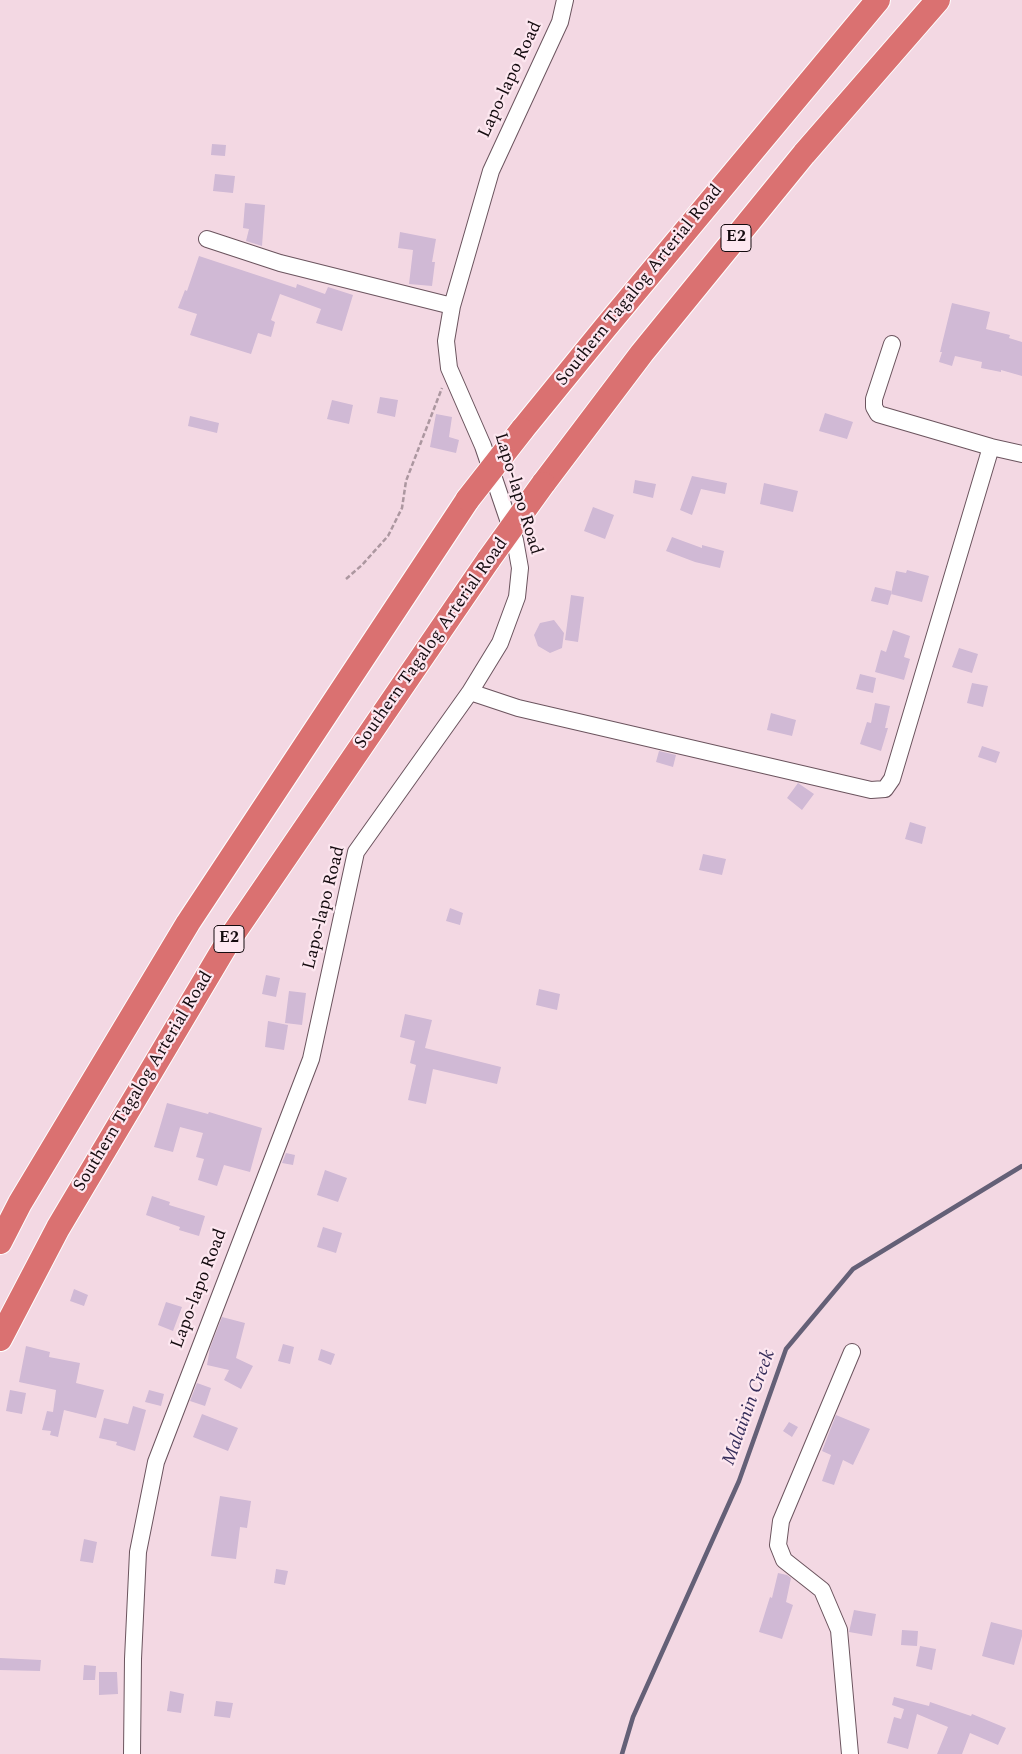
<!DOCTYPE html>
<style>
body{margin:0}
canvas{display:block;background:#f3d8e3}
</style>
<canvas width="1022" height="1754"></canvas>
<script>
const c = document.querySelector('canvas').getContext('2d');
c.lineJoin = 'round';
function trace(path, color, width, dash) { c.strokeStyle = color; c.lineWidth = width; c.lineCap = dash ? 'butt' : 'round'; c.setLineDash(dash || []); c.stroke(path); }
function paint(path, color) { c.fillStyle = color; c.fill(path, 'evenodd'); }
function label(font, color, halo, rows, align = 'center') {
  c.font = font + ' Spectral,serif'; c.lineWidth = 4.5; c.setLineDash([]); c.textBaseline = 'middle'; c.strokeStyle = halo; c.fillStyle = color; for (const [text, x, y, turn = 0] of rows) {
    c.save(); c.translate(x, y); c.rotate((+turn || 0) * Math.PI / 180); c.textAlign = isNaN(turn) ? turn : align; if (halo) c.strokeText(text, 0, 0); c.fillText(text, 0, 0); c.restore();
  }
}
trace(new Path2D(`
 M 622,1754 L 633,1717 L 739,1481 L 786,1349 L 853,1269 L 1022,1166`), '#646077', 4.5);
paint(new Path2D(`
 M 212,144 L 226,145 L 225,156 L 211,155 Z
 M 215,174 L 235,176 L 233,193 L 213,191 Z
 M 245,203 L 265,205 L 262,246 L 246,241 L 249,229 L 243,228 Z
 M 400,232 L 436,239 L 432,262 L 435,262 L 432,286 L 409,284 L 413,250 L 398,248 Z
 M 199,256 L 296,288 L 297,284 L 325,294 L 328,287 L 353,295 L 342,331 L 316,323 L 321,309 L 280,294 L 271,320 L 275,322 L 271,337 L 258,333 L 251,354 L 190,335 L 197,314 L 178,308 L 185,290 L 187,291 Z
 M 952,303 L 990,312 L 986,329 L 1010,335 L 1009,338 L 1022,342 L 1022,376 L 1001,370 L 1001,372 L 981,368 L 982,362 L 955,356 L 952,366 L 939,362 L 942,352 L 940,352 Z
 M 380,397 L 398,400 L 395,417 L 377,413 Z
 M 332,400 L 353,405 L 349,424 L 327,419 Z
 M 825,413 L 853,422 L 847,439 L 819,431 Z
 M 436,414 L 452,417 L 449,437 L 459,440 L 456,453 L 430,447 Z
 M 190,416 L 219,423 L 217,433 L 188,426 Z
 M 692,476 L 727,483 L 725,494 L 701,489 L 692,515 L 680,510 Z
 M 635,480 L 656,484 L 653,498 L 633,493 Z
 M 764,483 L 798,491 L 793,512 L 760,504 Z
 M 593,507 L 614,515 L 605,539 L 584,531 Z
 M 672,537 L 702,548 L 702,545 L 724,551 L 720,568 L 695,562 L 666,551 Z
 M 907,570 L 929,576 L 922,602 L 891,594 L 896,571 L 906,573 Z
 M 875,587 L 892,591 L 888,605 L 871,601 Z
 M 571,595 L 584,597 L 578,642 L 565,640 Z
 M 554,620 L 564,633 L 562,648 L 550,653 L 538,646 L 534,635 L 540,623 Z
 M 893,630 L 910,636 L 904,657 L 910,659 L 904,680 L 875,672 L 881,650 L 886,652 Z
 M 959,648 L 978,654 L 972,673 L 952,667 Z
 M 860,674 L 876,678 L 873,693 L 856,689 Z
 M 972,683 L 988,686 L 983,707 L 967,703 Z
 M 875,703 L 890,706 L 885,728 L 888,728 L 881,751 L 860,744 L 867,722 L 871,723 Z
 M 771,713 L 796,720 L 792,736 L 767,730 Z
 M 982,746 L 1000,752 L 996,763 L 978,757 Z
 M 659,751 L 676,755 L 673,767 L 656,762 Z
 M 798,783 L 814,794 L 802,810 L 787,798 Z
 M 910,822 L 926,827 L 922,844 L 905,839 Z
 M 703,854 L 726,859 L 722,875 L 699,870 Z
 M 450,908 L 463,913 L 460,925 L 446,921 Z
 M 266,975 L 280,978 L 276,997 L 262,994 Z
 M 539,989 L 560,994 L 557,1010 L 536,1005 Z
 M 289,991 L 306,993 L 302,1025 L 285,1023 Z
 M 405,1014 L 432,1020 L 425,1048 L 501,1067 L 497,1084 L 433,1069 L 426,1104 L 408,1100 L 416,1065 L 410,1063 L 415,1041 L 400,1037 Z
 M 268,1021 L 288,1025 L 284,1050 L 265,1047 Z
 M 167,1103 L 208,1114 L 209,1112 L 262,1128 L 250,1172 L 224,1165 L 217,1186 L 198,1180 L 204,1159 L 196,1157 L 203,1133 L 180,1127 L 173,1152 L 154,1147 Z
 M 286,1153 L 295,1155 L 293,1165 L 282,1163 Z
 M 325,1170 L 347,1178 L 338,1202 L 317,1195 Z
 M 152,1196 L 170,1202 L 169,1205 L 205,1216 L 199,1236 L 179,1230 L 180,1227 L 146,1215 Z
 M 323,1227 L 342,1233 L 336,1253 L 317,1247 Z
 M 74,1289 L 88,1295 L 84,1306 L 70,1301 Z
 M 166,1302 L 182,1307 L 173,1331 L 158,1325 Z
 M 222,1317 L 245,1323 L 236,1358 L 253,1366 L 241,1389 L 224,1380 L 229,1370 L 207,1365 L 210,1348 Z
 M 283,1344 L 294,1347 L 290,1364 L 278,1361 Z
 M 26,1346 L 50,1352 L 49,1357 L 80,1363 L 76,1383 L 104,1390 L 96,1418 L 64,1410 L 58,1437 L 50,1435 L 51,1431 L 42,1430 L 47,1411 L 53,1412 L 56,1390 L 19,1382 Z
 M 321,1349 L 335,1354 L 331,1365 L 318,1360 Z
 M 197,1383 L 211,1388 L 205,1406 L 190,1401 Z
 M 10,1390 L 26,1393 L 22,1414 L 6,1411 Z
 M 149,1390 L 164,1394 L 161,1406 L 145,1402 Z
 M 133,1406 L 146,1410 L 135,1451 L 116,1445 L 117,1442 L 99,1438 L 104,1418 L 128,1424 Z
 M 202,1414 L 238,1428 L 228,1451 L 193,1437 Z
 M 836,1415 L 870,1429 L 853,1465 L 843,1460 L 834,1485 L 822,1481 L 831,1455 L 822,1451 Z
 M 789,1422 L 798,1427 L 792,1437 L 783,1431 Z
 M 220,1496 L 251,1501 L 247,1528 L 240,1527 L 236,1559 L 211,1556 Z
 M 84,1539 L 97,1542 L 93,1563 L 80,1561 Z
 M 276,1569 L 288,1571 L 285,1585 L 274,1583 Z
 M 778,1573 L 787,1575 L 791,1578 L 786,1602 L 793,1605 L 782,1639 L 759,1632 L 770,1597 L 772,1598 Z
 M 854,1610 L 876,1614 L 872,1636 L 849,1632 Z
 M 991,1622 L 1022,1630 L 1022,1636 L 1014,1665 L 982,1656 Z
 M 902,1630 L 918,1631 L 917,1646 L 901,1645 Z
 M 920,1646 L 936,1649 L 932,1670 L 916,1666 Z
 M 0,1658 L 41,1660 L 40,1671 L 0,1670 Z
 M 84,1665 L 96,1666 L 95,1680 L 83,1680 Z
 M 99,1672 L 117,1672 L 118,1694 L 99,1695 Z
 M 170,1691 L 184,1694 L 181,1713 L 167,1711 Z
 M 894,1697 L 929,1706 L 930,1702 L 971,1716 L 972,1714 L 1006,1728 L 998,1745 L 970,1733 L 962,1754 L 937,1754 L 948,1727 L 917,1714 L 908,1749 L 887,1743 L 894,1717 L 901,1719 L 904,1709 L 892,1705 Z
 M 216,1701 L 233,1703 L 230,1718 L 214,1716 Z`), '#d0b9d5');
const minor = new Path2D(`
 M 207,239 L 280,263 L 452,306
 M 892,344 L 874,399 L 874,407 L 878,414 L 991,447 L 1022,454
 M 470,692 L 518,708 L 871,790 L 885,789 L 892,779 L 991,447
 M 132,1754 L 133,1659 L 138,1552 L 156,1462 L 311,1059 L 356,852 L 470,692 L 500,643 L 517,597 L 520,568 L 515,540 L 483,446 L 449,368 L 446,341 L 452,306 L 491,171 L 560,22 L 565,0
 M 850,1754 L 839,1630 L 822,1590 L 784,1560 L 778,1545 L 781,1521 L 852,1352`);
const highway = new Path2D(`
 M 522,430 L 605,328 L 878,0
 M 543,484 L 642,353 L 804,154 L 938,0
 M 0,1242 L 20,1203 L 188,923 L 468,499
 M 0,1339 L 58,1228 L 229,940 L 489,559`);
trace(minor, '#6b545e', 18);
trace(highway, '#fff', 26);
trace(new Path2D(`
 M 346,579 L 362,565 L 388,536 L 402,508 L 406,481 L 442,388`), '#ac97a0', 2.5, [5, 2.5]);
trace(minor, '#fff', 16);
trace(highway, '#da7171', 24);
const highwayBridge = new Path2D(`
 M 468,499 L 522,430
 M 489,559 L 543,484`);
trace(highwayBridge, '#fff', 26, []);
trace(highwayBridge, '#da7171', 24);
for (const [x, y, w] of [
 [736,238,30],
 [229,939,30]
]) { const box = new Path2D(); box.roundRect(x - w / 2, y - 13.5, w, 27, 4); c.fillStyle = '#fde7f0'; c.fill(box); trace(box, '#140b0f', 1); }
label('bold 16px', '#140b0f', null, [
 ["E2",736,238],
 ["E2",229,939]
]);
label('18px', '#140b0f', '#fde7f0', [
 ["Lapo-lapo Road",511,80,-65],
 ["Southern Tagalog Arterial Road",640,286,-51],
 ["Lapo-lapo Road",517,494,73],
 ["Southern Tagalog Arterial Road",432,644,-55],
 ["Lapo-lapo Road",325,908,-76],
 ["Southern Tagalog Arterial Road",144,1082,-59],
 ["Lapo-lapo Road",200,1289,-69]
]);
label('italic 19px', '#362e5b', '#fde7f0', [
 ["Malainin Creek",750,1408,-70]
]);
</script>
